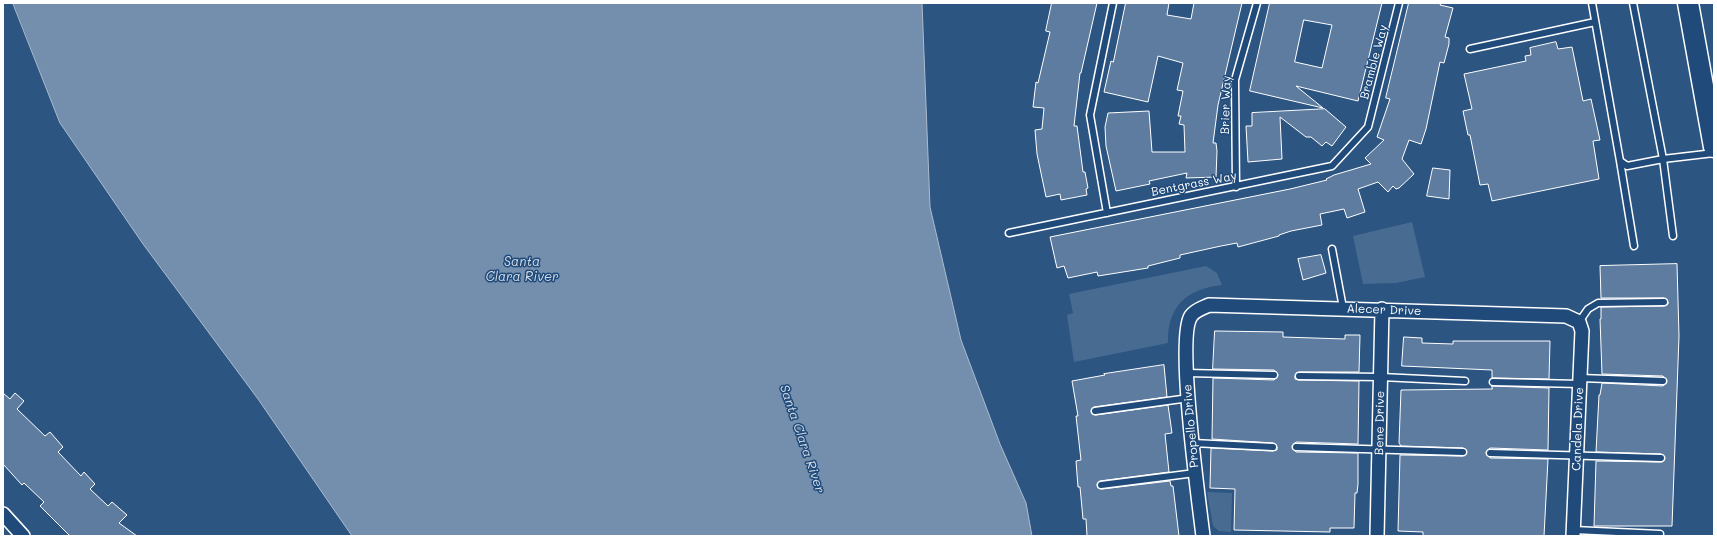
<!DOCTYPE html>
<style>
body{margin:0}
#map{position:relative;width:1717px;height:539px;overflow:hidden;background:#2c5582;font-family:Mali,sans-serif}
canvas{display:block}
.frame{position:absolute;inset:0;border:4px solid #fff;pointer-events:none}
</style>
<div id="map">
<canvas width="1717" height="539"></canvas>
<div class="frame"></div>
</div>
<script>
const c = document.querySelector('canvas').getContext('2d');
c.lineJoin = 'round';
function paint(path, color) { c.fillStyle = color; c.fill(path, 'evenodd'); }
function trace(path, color, width, dash) { c.strokeStyle = color; c.lineWidth = width; c.lineCap = dash ? 'butt' : 'round'; c.setLineDash(dash || []); c.stroke(path); }
function label(font, color, halo, rows, align = 'center') {
  c.font = font + ' Mali,sans-serif'; c.lineWidth = 3; c.setLineDash([]); c.textBaseline = 'middle'; c.strokeStyle = halo; c.fillStyle = color; for (const [text, x, y, turn = 0] of rows) {
    c.save(); c.translate(x, y); c.rotate((+turn || 0) * Math.PI / 180); c.textAlign = isNaN(turn) ? turn : align; if (halo) c.strokeText(text, 0, 0); c.fillText(text, 0, 0); c.restore();
  }
}
paint(new Path2D(`
 M 1412,222 L 1425,277 L 1396,283 L 1363,284 L 1353,236 Z
 M 1206,266 L 1217,273 L 1222,285 C 1187,289 1167,306 1168,343 L 1074,362 L 1067,315 L 1073,313 L 1069,294 Z
 M 1207,492 L 1232,493 L 1231,532 L 1219,531 L 1213,526 Z`), '#486b92');
const water = new Path2D(`
 M 13,3 L 922,3 L 930,207 L 961,340 L 1000,444 L 1026,503 L 1032,536 L 352,536 L 258,399 L 143,244 L 60,123 Z`);
paint(water, '#748fad');
trace(water, '#acbcce', 1);
const building = new Path2D(`
 M 1052,3 L 1097,3 L 1081,73 L 1080,73 L 1074,126 L 1077,126 L 1083,172 L 1085,172 L 1088,188 L 1086,189 L 1087,195 L 1061,200 L 1060,194 L 1046,197 L 1037,154 L 1035,130 L 1042,129 L 1044,108 L 1033,107 L 1036,82 L 1038,83 L 1050,32 L 1046,31 Z
 M 1126,3 L 1169,3 L 1167,15 L 1191,19 L 1194,3 L 1242,3 L 1218,105 L 1213,143 L 1216,143 L 1217,151 L 1216,177 L 1186,178 L 1187,173 L 1149,181 L 1150,184 L 1116,191 L 1106,146 L 1105,127 L 1108,113 L 1149,111 L 1152,152 L 1185,152 L 1184,125 L 1179,124 L 1181,116 L 1178,116 L 1183,91 L 1177,90 L 1183,63 L 1158,56 L 1148,102 L 1104,92 L 1111,61 L 1113,62 Z
 M 1270,3 L 1382,3 L 1358,101 L 1296,86 L 1323,108 L 1250,91 ZM 1304,20 L 1332,25 L 1322,68 L 1295,62 Z
 M 1409,3 L 1441,3 L 1440,5 L 1453,8 L 1445,37 L 1449,38 L 1449,44 L 1444,63 L 1440,62 L 1426,129 L 1421,144 L 1409,140 L 1402,159 L 1414,174 L 1399,188 L 1396,189 L 1393,186 L 1388,192 L 1378,182 L 1358,189 L 1365,212 L 1347,218 L 1344,209 L 1320,214 L 1322,225 L 1291,231 L 1279,235 L 1279,236 L 1238,247 L 1237,243 L 1221,246 L 1180,255 L 1180,258 L 1148,266 L 1148,268 L 1098,276 L 1097,272 L 1068,278 L 1064,266 L 1057,268 L 1050,237 L 1290,189 L 1327,180 L 1326,179 L 1334,175 L 1371,164 L 1365,158 L 1384,140 L 1377,137 L 1390,99 L 1386,98 Z
 M 1556,42 L 1558,49 L 1572,47 L 1583,101 L 1591,99 L 1600,140 L 1593,141 L 1599,179 L 1492,201 L 1488,184 L 1480,185 L 1470,135 L 1468,135 L 1463,111 L 1472,109 L 1464,74 L 1526,61 L 1525,56 L 1531,55 L 1530,48 Z
 M 1325,109 L 1346,127 L 1332,146 L 1326,142 L 1322,146 L 1311,137 L 1306,137 L 1280,117 L 1282,159 L 1248,162 L 1246,126 L 1252,126 L 1252,113 Z
 M 1433,168 L 1450,170 L 1449,199 L 1427,196 Z
 M 1321,255 L 1326,273 L 1303,280 L 1298,259 Z
 M 1677,264 L 1679,336 L 1672,526 L 1594,526 L 1596,461 L 1661,462 L 1665,459 L 1661,454 L 1596,452 L 1599,395 L 1600,395 L 1602,383 L 1663,386 L 1667,381 L 1663,376 L 1602,374 L 1600,319 L 1601,319 L 1601,307 L 1664,306 L 1668,304 L 1668,302 L 1664,298 L 1601,298 L 1600,266 Z
 M 1215,331 L 1283,332 L 1283,337 L 1345,339 L 1345,335 L 1360,335 L 1359,372 L 1299,372 L 1295,376 L 1295,379 L 1299,380 L 1359,381 L 1358,444 L 1296,442 L 1292,446 L 1296,452 L 1358,453 L 1358,484 L 1357,493 L 1355,493 L 1354,528 L 1330,528 L 1330,532 L 1234,530 L 1235,489 L 1210,488 L 1211,448 L 1273,451 L 1277,450 L 1277,447 L 1273,443 L 1212,439 L 1213,378 L 1274,380 L 1278,375 L 1274,370 L 1213,369 Z
 M 1404,337 L 1422,338 L 1422,343 L 1453,344 L 1453,341 L 1550,341 L 1549,379 L 1492,378 L 1492,370 L 1402,366 Z
 M 1164,365 L 1167,397 L 1094,407 L 1091,411 L 1092,414 L 1096,415 L 1168,405 L 1172,433 L 1165,434 L 1169,472 L 1100,481 L 1097,485 L 1098,488 L 1102,489 L 1170,481 L 1171,486 L 1173,486 L 1179,536 L 1087,536 L 1086,519 L 1083,519 L 1080,487 L 1078,487 L 1076,461 L 1081,460 L 1076,416 L 1078,416 L 1072,381 L 1105,375 L 1104,374 Z
 M 1492,386 L 1549,388 L 1548,450 L 1490,448 L 1486,452 L 1490,458 L 1548,459 L 1544,536 L 1423,536 L 1423,532 L 1398,531 L 1400,455 L 1463,456 L 1467,452 L 1463,448 L 1401,446 L 1399,443 L 1401,390 L 1492,389 Z
 M 3,393 L 10,399 L 15,393 L 24,401 L 17,409 L 45,436 L 50,432 L 63,447 L 58,452 L 81,476 L 84,472 L 95,484 L 90,489 L 108,506 L 112,502 L 127,515 L 119,523 L 137,536 L 70,536 L 40,506 L 44,502 L 24,483 L 22,485 L 3,464 Z`);
paint(building, '#5e7c9f');
trace(building, '#fff', 1);
const service = new Path2D(`
 M 1592,3 L 1620,161 L 1627,166 L 1663,159 L 1633,3
 M 1470,49 L 1595,22
 M 1620,161 L 1634,246
 M 1236,187 L 1235,80 L 1257,3
 M 1107,213 L 1090,115 L 1113,3
 M 1009,233 L 1332,166 L 1368,127 L 1399,3
 M 1673,236 L 1663,159 L 1714,153
 M 1332,249 L 1343,308
 M 1579,322 L 1588,309 L 1598,303 L 1664,302
 M 1187,373 L 1274,375
 M 1299,376 L 1381,377 L 1465,381
 M 1580,378 L 1663,381
 M 1493,382 L 1580,384
 M 1095,411 L 1189,398
 M 1193,443 L 1273,447
 M 1296,447 L 1463,452
 M 1490,453 L 1661,458
 M 1101,485 L 1195,473
 M 1574,530 L 1660,534`);
const minor = new Path2D(`
 M 3,514 L 23,536
 M 1203,536 C 1199,502 1176,338 1191,316 C 1195,310 1203,308 1209,305 L 1566,316 L 1579,322 L 1582,331 L 1573,536
 M 1377,536 L 1382,309`);
const primary = new Path2D(`
 M 1688,3 L 1714,147`);
trace(service, '#fff', 9);
trace(minor, '#fff', 16);
trace(primary, '#fff', 23);
trace(service, '#1f4a7a', 6);
trace(minor, '#1f4a7a', 13);
trace(primary, '#1f4a7a', 20);
label('12px', '#fff', '#1f4a7a', [
 ["Bramble Way",1374,62,-75],
 ["Brier Way",1226,105,-88],
 ["Bentgrass Way",1194,184,-11],
 ["Alecer Drive",1384,310,2],
 ["Bene Drive",1380,423,-89],
 ["Propello Drive",1191,426,-95],
 ["Candela Drive",1578,429,-88]
]);
label('italic 13px', '#d5dde6', '#1f4a7a', [
 ["Santa",522,262],
 ["Clara River",522,277],
 ["Santa Clara River",802,439,71]
]);
</script>
